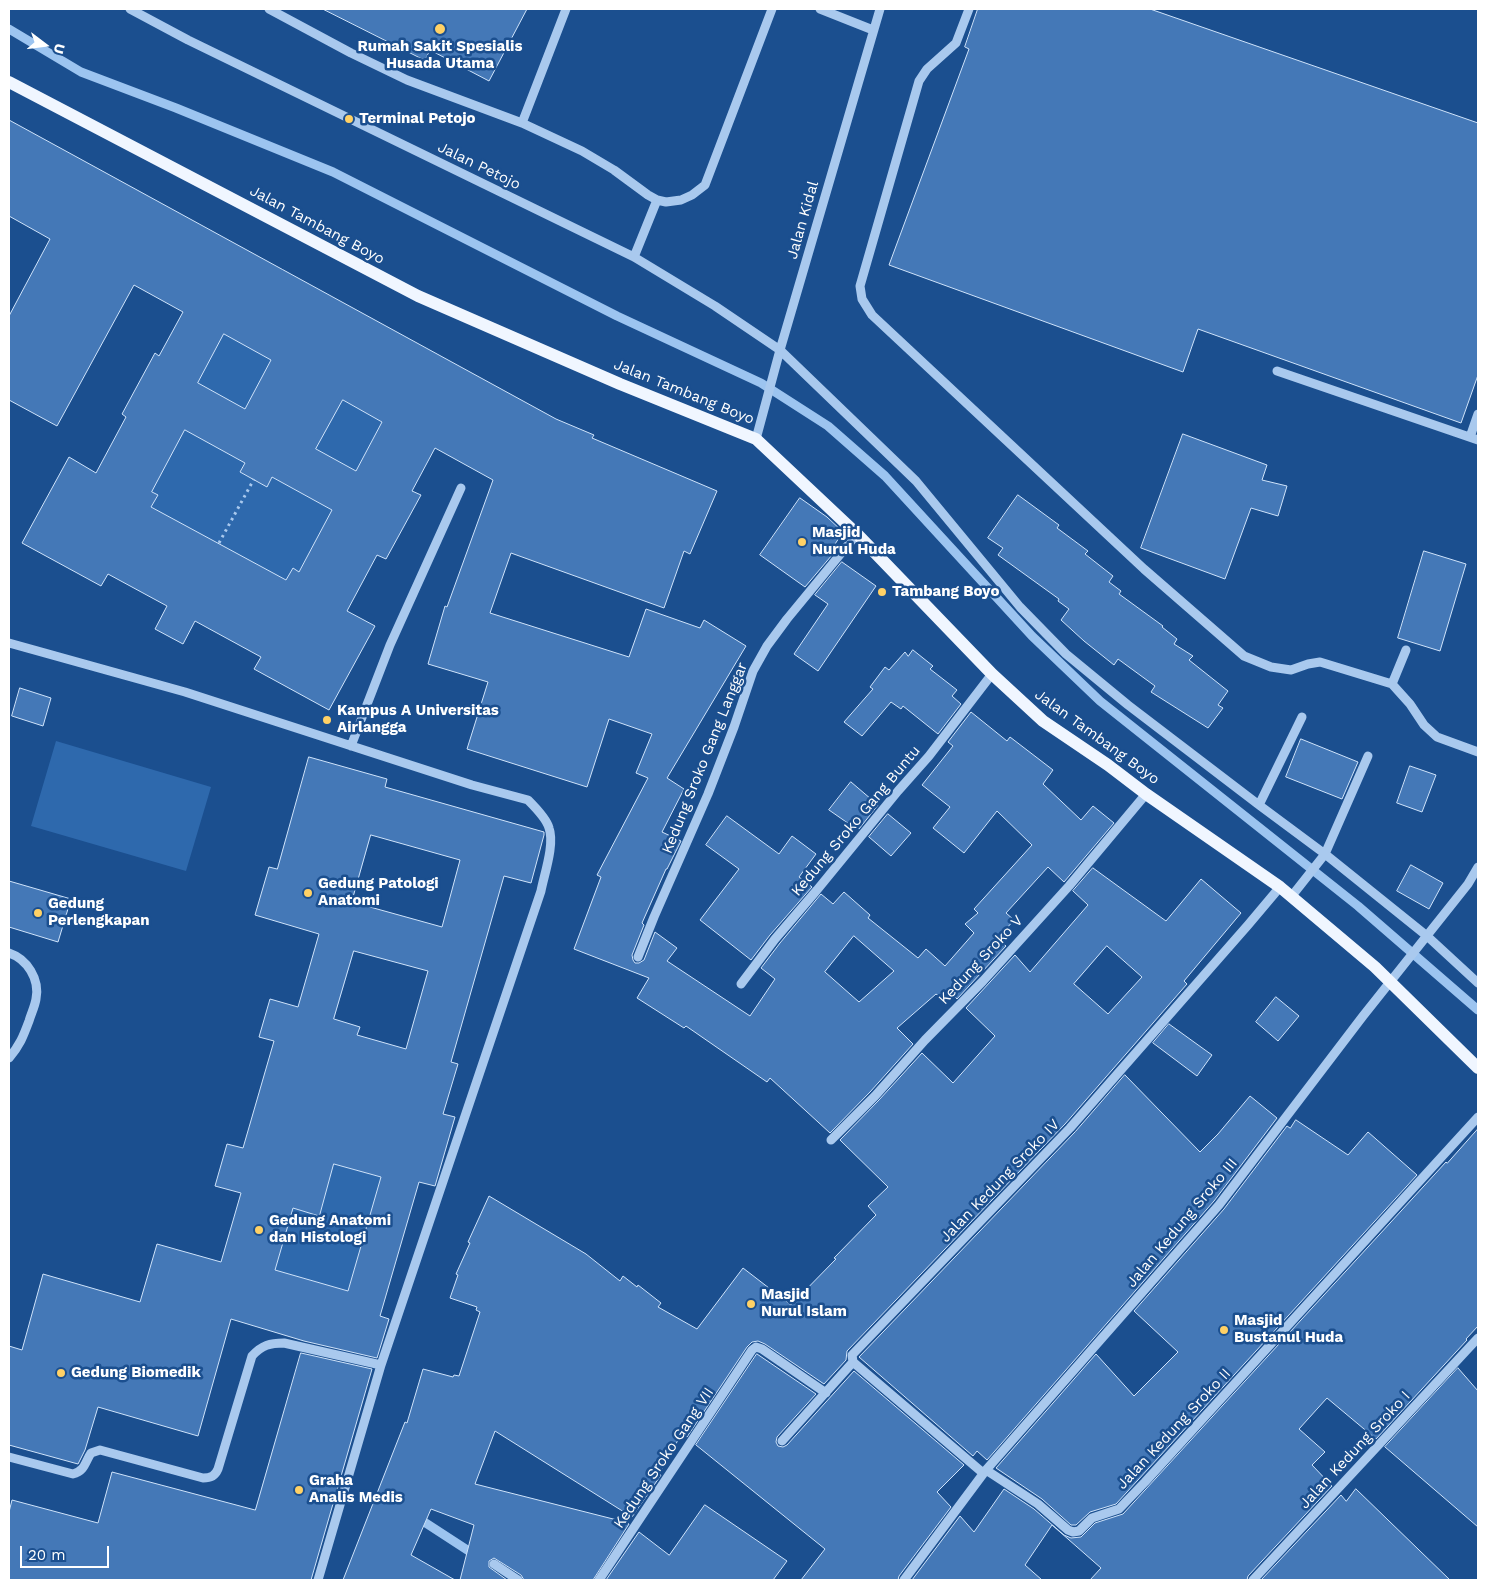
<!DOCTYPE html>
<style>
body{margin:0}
#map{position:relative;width:1487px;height:1589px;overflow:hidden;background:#1b4f8f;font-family:"Work Sans",sans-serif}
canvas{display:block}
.frame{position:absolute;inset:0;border:10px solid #fff;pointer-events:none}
.north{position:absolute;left:20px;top:20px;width:50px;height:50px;-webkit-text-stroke:4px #1b4f8f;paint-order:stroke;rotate:105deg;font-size:14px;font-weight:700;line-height:20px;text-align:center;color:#fff}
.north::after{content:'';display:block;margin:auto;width:18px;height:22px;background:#fff;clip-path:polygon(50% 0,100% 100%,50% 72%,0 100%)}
.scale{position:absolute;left:20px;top:1546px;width:89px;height:22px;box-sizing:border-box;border:2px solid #fff;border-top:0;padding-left:6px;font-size:15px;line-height:18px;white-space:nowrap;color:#fff;-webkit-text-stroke:4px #1b4f8f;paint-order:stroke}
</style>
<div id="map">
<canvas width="1487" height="1589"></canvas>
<div class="frame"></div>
<div class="north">U</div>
<div class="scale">20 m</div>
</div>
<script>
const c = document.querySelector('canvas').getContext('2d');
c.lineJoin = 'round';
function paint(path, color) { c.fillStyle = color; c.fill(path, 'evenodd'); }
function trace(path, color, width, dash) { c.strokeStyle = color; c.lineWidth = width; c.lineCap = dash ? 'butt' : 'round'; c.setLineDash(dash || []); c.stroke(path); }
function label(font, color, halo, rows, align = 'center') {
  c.font = font + ' "Work Sans",sans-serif'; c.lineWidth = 5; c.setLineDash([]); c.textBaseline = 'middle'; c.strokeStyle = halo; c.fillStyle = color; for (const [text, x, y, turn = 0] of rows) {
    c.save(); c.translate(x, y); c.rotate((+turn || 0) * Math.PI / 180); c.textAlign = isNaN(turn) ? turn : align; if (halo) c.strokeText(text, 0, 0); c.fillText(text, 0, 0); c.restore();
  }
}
paint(new Path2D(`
 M 224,334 L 293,371 L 263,376 L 245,409 L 198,383 Z
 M 343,400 L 382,422 L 356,471 L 316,449 Z
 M 185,430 L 245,463 L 240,472 L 267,487 L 272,477 L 332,510 L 299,572 L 293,568 L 286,580 L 151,507 L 158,495 L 152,492 Z
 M 56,741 L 211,787 L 186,871 L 31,826 Z
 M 334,1164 L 381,1177 L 348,1291 L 275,1270 L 293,1208 L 319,1216 Z`), '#2e69ad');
trace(new Path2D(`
 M 9,29 L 81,72 L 176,108 L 333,172 L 617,316 L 761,383 L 828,426 L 885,476 L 1032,636 L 1100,701 L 1358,906 L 1478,1010
 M 415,1516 L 478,1557`), '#9cc4f0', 9);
const building = new Path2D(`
 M 323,9 L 527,9 L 489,81 L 430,50 L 425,60 Z
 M 978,9 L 1150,9 L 1478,123 L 1478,375 L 1461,423 L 1198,329 L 1183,372 L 889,265 L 969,49 L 965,47 Z
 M 9,120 L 556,419 L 594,435 L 592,438 L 717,491 L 690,554 L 684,551 L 664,608 L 511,553 L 490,613 L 629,657 L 646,609 L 700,628 L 704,620 L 746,646 L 667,778 L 684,789 L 662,832 L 681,841 L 667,869 L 666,869 L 642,923 L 644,925 L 632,955 L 633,960 L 635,963 L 639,963 L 644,960 L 655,932 L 677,948 L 667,961 L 750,1016 L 775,979 L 761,968 L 780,943 L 821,894 L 833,904 L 844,892 L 870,915 L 868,918 L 918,958 L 926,949 L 945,966 L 974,933 L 965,924 L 978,913 L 974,909 L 1032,845 L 997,811 L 964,853 L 933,828 L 950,807 L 922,785 L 953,746 L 948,742 L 971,712 L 1007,741 L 1010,737 L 1053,770 L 1043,784 L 1081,820 L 1093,806 L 1114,823 L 1064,882 L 1048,867 L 1006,913 L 1014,920 L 998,938 L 1006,946 L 957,999 L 947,989 L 940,997 L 936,994 L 897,1028 L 913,1044 L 870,1092 L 830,1133 L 770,1078 L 767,1082 L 686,1026 L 684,1028 L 637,998 L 649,978 L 574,949 L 601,877 L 597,875 L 648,778 L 636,773 L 652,734 L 609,719 L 587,787 L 467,749 L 488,682 L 428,664 L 445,606 L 447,607 L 493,480 L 435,448 L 412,491 L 421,495 L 386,559 L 377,555 L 347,611 L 375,626 L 329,710 L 254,669 L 261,657 L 195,621 L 183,644 L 155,629 L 167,606 L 108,574 L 101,586 L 22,543 L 69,457 L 96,473 L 126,417 L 122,414 L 155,353 L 159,356 L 183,312 L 134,285 L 57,426 L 9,400 L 9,316 L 50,239 L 9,216 ZM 224,334 L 271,360 L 245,409 L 198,383 ZM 343,400 L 382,422 L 356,471 L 316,449 ZM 185,430 L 245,463 L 240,472 L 267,487 L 272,477 L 332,510 L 299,572 L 293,568 L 286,580 L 151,507 L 158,495 L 152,492 ZM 854,936 L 894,971 L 859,1002 L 825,972 Z
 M 1183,434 L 1267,465 L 1262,480 L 1287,486 L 1278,516 L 1251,508 L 1225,579 L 1141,548 Z
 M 1018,495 L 1059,525 L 1057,528 L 1088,551 L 1085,554 L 1113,576 L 1109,582 L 1121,591 L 1119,594 L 1163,626 L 1162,627 L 1177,639 L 1174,644 L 1193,656 L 1189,660 L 1228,691 L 1218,705 L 1223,708 L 1208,728 L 1151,692 L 1155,686 L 1118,659 L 1114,665 L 1084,641 L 1061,620 L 1069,609 L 1058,601 L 1059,599 L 998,555 L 1003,548 L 988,538 Z
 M 800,498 L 827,517 L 843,532 L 829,553 L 832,555 L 805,587 L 760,555 Z
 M 1424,551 L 1466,564 L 1440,651 L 1398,638 Z
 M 842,562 L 876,586 L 818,671 L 794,654 L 828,604 L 815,595 Z
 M 913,650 L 933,666 L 930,669 L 957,690 L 952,696 L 961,704 L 938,734 L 903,706 L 901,709 L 891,702 L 862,736 L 844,722 L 873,689 L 870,687 L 885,667 L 889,670 L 905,652 L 908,656 Z
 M 20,688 L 51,698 L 43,726 L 12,716 Z
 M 1301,739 L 1358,762 L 1342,799 L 1286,777 Z
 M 309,757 L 387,779 L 385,787 L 544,832 L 544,835 L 531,883 L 504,876 L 451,1062 L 458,1064 L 443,1114 L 455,1117 L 435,1186 L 419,1182 L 380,1316 L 389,1319 L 377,1358 L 304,1341 L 231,1319 L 198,1436 L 98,1407 L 85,1450 L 78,1464 L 9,1445 L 9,1346 L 22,1350 L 43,1274 L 140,1302 L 157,1244 L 221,1262 L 241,1193 L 215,1186 L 227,1144 L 243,1148 L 274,1041 L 259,1037 L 270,999 L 298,1007 L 319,934 L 255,915 L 269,867 L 277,869 ZM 371,835 L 460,860 L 442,927 L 352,902 ZM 354,951 L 428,971 L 406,1049 L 357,1035 L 360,1027 L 334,1019 ZM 334,1164 L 381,1177 L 348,1291 L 275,1270 L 293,1208 L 319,1216 Z
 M 1410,766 L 1436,775 L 1422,812 L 1397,803 Z
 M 851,782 L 878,805 L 859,829 L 853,824 L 852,826 L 829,810 Z
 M 888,814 L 911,833 L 891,856 L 869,837 Z
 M 727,816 L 779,854 L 792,836 L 816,854 L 799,877 L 812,887 L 770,935 L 751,960 L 700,920 L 739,869 L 706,845 Z
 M 1411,865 L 1443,883 L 1429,909 L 1397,891 Z
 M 1093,868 L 1166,921 L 1201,879 L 1241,913 L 1184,981 L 1187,984 L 1065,1124 L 847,1351 L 846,1360 L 824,1384 L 765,1344 L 758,1341 L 752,1342 L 747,1347 L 687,1437 L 682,1433 L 659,1474 L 661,1475 L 632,1517 L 495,1431 L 475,1484 L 625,1522 L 629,1524 L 593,1580 L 524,1580 L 521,1575 L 494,1558 L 489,1561 L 489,1567 L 507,1580 L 460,1580 L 474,1525 L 431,1509 L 411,1555 L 455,1580 L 343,1580 L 405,1422 L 407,1423 L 423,1369 L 453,1377 L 454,1375 L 459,1376 L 480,1312 L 476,1310 L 477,1307 L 450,1298 L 458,1275 L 456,1274 L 470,1243 L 468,1242 L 489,1196 L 586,1254 L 620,1281 L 623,1276 L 637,1287 L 638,1285 L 661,1303 L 658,1307 L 697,1329 L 743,1268 L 791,1305 L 836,1259 L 834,1258 L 876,1215 L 868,1206 L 888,1187 L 840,1140 L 879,1100 L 922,1053 L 953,1083 L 995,1036 L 966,1008 L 1015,955 L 1030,972 L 1088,905 L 1073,891 ZM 1107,946 L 1142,977 L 1108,1014 L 1074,984 Z
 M 9,881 L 71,899 L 58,942 L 9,927 Z
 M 1276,997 L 1299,1016 L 1278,1041 L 1256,1022 Z
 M 1169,1024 L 1212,1055 L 1197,1076 L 1153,1043 Z
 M 1125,1075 L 1200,1152 L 1218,1134 L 1250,1096 L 1277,1118 L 1214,1201 L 987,1460 L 977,1451 L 973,1456 L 859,1357 L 1075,1132 Z
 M 1296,1120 L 1348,1155 L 1368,1132 L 1417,1175 L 1116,1504 L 1090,1512 L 1076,1525 L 1071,1525 L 1042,1499 L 996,1468 L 1096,1354 L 1134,1396 L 1178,1352 L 1134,1311 L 1224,1209 L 1287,1126 L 1290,1128 Z
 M 1478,1129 L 1478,1326 L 1466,1339 L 1467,1340 L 1376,1439 L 1327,1398 L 1299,1429 L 1325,1452 L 1312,1465 L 1332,1486 L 1248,1576 L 1247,1580 L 1090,1580 L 1101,1568 L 1052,1525 L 1025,1565 L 1042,1580 L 912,1580 L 960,1516 L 974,1532 L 1004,1489 L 1034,1509 L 1064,1535 L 1071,1538 L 1081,1537 L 1095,1523 L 1123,1514 L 1446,1162 L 1447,1163 Z
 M 301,1353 L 372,1369 L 311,1580 L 9,1580 L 9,1512 L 12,1500 L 98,1523 L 112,1472 L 255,1510 Z
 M 757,1354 L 816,1394 L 777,1437 L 776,1442 L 778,1446 L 783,1447 L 787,1445 L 854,1371 L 964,1465 L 937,1492 L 951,1507 L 899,1576 L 898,1580 L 801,1580 L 825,1549 L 696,1445 Z
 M 1458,1368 L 1478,1391 L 1478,1527 L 1385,1447 Z
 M 1356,1489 L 1450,1580 L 1261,1580 L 1341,1495 L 1346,1501 Z
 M 705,1505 L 787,1561 L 773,1580 L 606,1580 L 639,1532 L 669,1555 Z`);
paint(building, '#4478b7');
trace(building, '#cfe3fa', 1);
trace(new Path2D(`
 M 219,543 L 254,479`), '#a9c9ee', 3, [2.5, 4]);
trace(new Path2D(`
 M 130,9 L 188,40 L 634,257 L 715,306 L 780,350 L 916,481 L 1020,607 L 1066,654 L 1128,705 L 1259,805 L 1325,854 L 1427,936 L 1478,983
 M 269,9 L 351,53 L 407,80 L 522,123 L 582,151 L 614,170 L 648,195 L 657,200 L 666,202 L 681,200 L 692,195 L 705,185 L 772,9
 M 820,9 L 873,30
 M 969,9 L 956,43 L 927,69 L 919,81 L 860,286 L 862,299 L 872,315 L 1144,569 L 1244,656 L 1271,667 L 1291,670 L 1308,664 L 1320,662 L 1392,684 L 1410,704 L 1424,725 L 1437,737 L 1478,752
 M 522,123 L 566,9
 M 634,257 L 657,200
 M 1277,371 L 1478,440
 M 1470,437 L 1478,414
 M 756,439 L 780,350 L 880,9
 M 9,643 L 185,692 L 472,785 L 528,800 C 534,806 547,820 549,828 C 555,844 544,875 541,891 L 381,1365 L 318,1580
 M 1392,684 L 1406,650
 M 351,746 L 390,645 L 461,488
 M 1259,805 L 1302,717
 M 1291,897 L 1325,854 L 1368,756
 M 9,953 C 27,959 40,979 36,999 C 35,1006 31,1014 29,1021 C 23,1037 20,1045 9,1058
 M 638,957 L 654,917 L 708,794 L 734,727 L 753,671 L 767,646 L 787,619 L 857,534
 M 741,984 L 775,939 L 817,890 L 898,791 L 929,756 L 992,674
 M 831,1140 L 875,1096 L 925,1040 L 983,981 L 1069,886 L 1146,794
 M 782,1441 L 853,1362
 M 9,1457 L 73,1474 C 85,1471 85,1462 91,1453 L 100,1450 L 203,1478 C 211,1478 215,1476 218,1469 L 252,1356 C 262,1345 270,1343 284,1343 L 381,1365
 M 986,1470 L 1038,1504 L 1068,1530 L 1073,1532 L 1079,1531 L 1092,1518 L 1119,1509 L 1145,1482 L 1478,1117
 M 983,1473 L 853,1362 L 852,1355 L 1070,1128 L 1248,925 L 1280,887
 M 494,1564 L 518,1580
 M 599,1580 L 752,1350 L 756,1347 L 762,1349 L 826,1393
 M 904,1580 L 986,1470 L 1219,1205 L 1363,1016 L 1468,884 L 1478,867
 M 1253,1580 L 1478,1338`), '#a9c9ee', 9);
trace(new Path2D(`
 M 9,82 L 418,296 L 620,384 L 756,439 L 857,534 L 992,674 L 1043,721 L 1108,765 L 1146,794 L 1280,887 L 1375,967 L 1478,1068`), '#f0f6ff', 12);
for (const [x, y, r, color] of [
 [440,29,6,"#ffd166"],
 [349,119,5,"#ffd166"],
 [802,542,5,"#ffd166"],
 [882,592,5,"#ffd166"],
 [327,720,5,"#ffd166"],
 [308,893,5,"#ffd166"],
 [38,913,5,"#ffd166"],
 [259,1230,5,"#ffd166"],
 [751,1304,5,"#ffd166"],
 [1224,1330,5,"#ffd166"],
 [61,1373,5,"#ffd166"],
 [299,1490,5,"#ffd166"]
]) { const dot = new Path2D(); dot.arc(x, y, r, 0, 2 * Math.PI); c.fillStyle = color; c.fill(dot); trace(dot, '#1b4f8f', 2); }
label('bold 15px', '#fff', '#1b4f8f', [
 ["Rumah Sakit Spesialis",440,47,"center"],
 ["Husada Utama",440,64,"center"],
 ["Terminal Petojo",359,119],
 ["Masjid",812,533],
 ["Nurul Huda",812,550],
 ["Tambang Boyo",892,592],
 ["Kampus A Universitas",337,711],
 ["Airlangga",337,728],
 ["Gedung Patologi",318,884],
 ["Anatomi",318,901],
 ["Gedung",48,904],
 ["Perlengkapan",48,921],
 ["Gedung Anatomi",269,1221],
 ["dan Histologi",269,1238],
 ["Masjid",761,1295],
 ["Nurul Islam",761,1312],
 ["Masjid",1234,1321],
 ["Bustanul Huda",1234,1338],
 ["Gedung Biomedik",71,1373],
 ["Graha",309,1481],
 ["Analis Medis",309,1498]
], 'left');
label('15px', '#fff', '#1b4f8f', [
 ["Jalan Petojo",479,166,26],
 ["Jalan Kidal",803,220,-74],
 ["Jalan Tambang Boyo",317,225,28],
 ["Jalan Tambang Boyo",684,392,22],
 ["Jalan Tambang Boyo",1097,737,36],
 ["Kedung Sroko Gang Langgar",705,758,-68],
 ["Kedung Sroko Gang Buntu",856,821,-50],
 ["Kedung Sroko V",981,960,-47],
 ["Jalan Kedung Sroko IV",1000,1181,-46],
 ["Jalan Kedung Sroko III",1182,1223,-50],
 ["Jalan Kedung Sroko II",1174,1429,-47],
 ["Jalan Kedung Sroko I",1355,1450,-47],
 ["Kedung Sroko Gang VII",664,1458,-56]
]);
</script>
